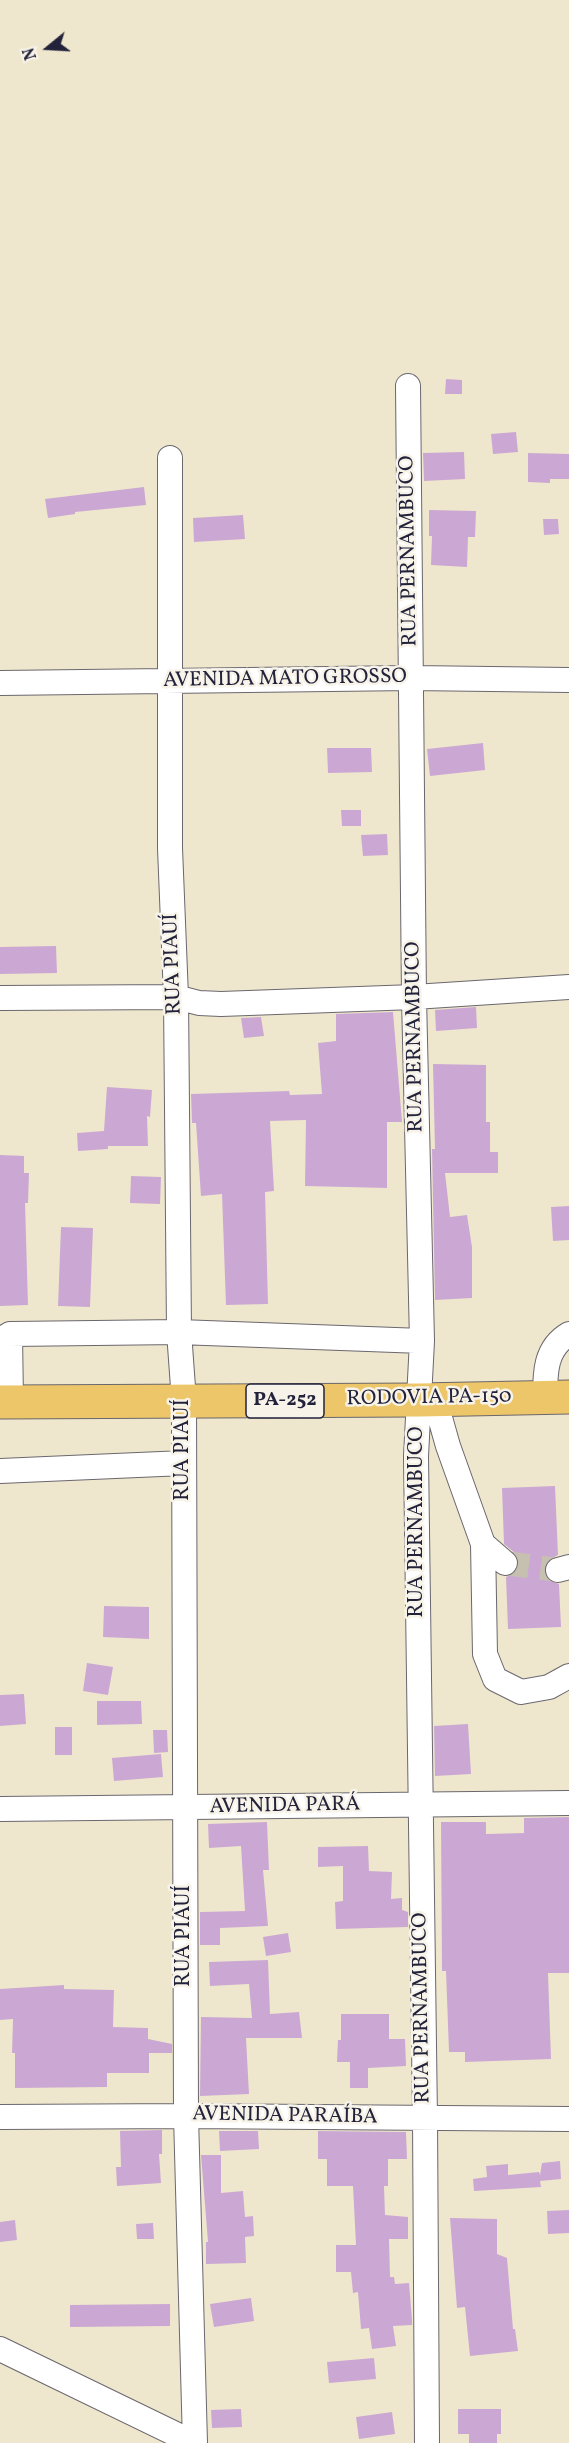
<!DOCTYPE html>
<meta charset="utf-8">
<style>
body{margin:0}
#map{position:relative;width:569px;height:2443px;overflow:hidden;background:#efe7cd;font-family:Vollkorn,serif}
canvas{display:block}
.north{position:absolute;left:18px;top:18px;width:60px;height:60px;-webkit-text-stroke:4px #f7f3e8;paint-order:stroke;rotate:252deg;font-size:16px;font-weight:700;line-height:24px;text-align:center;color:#22223b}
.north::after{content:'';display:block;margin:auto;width:21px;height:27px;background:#22223b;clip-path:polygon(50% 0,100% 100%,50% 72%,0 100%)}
</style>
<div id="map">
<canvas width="569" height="2443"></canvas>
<div class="north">N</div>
</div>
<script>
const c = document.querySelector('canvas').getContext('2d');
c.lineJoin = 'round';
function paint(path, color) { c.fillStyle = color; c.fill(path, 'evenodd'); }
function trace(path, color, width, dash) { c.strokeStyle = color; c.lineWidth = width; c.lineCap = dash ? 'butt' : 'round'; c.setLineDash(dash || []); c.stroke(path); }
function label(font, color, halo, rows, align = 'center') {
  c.font = font + ' Vollkorn,serif'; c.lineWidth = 5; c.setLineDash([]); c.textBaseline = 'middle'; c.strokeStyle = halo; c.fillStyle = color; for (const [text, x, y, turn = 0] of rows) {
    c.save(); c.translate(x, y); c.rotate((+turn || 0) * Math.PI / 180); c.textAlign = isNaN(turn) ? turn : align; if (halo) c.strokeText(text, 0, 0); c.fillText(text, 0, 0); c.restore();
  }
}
paint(new Path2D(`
 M 446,379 L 462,380 L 462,394 L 445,394 Z
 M 516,432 L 518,452 L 493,454 L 491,434 Z
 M 464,452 L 465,479 L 424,481 L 423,453 Z
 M 528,453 L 569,454 L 569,479 L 550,479 L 550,483 L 528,482 Z
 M 144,487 L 146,505 L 75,512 L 75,514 L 48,518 L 45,499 Z
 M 429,510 L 476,511 L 475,537 L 468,537 L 467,567 L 431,565 L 432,536 L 429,536 Z
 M 243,515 L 245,539 L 194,542 L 193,518 Z
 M 543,519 L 558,519 L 559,534 L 544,535 Z
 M 483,743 L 485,770 L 430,776 L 427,749 Z
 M 327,748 L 371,748 L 372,772 L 328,773 Z
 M 341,810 L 361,810 L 361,826 L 342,826 Z
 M 387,834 L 388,855 L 363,856 L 361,835 Z
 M 56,946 L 57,973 L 0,974 L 0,947 Z
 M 476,1007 L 477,1028 L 436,1031 L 435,1010 Z
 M 393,1012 L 402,1122 L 387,1122 L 387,1188 L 305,1186 L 306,1120 L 270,1121 L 274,1191 L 265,1192 L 268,1304 L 226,1305 L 222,1194 L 201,1196 L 196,1123 L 192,1123 L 191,1094 L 289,1091 L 290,1095 L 322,1094 L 318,1043 L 336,1041 L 336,1014 Z
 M 261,1017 L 264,1036 L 244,1038 L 241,1018 Z
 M 433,1064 L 486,1065 L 486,1122 L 490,1122 L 490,1152 L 498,1152 L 498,1173 L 445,1173 L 450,1217 L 467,1215 L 472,1247 L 472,1298 L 435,1300 L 432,1149 L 435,1149 Z
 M 107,1087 L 152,1090 L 150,1117 L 147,1116 L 148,1146 L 108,1146 L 108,1149 L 78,1151 L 77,1133 L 104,1131 Z
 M 0,1155 L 24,1156 L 24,1173 L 29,1173 L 28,1203 L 25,1203 L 28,1305 L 0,1306 Z
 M 131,1176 L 161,1177 L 160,1204 L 130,1203 Z
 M 569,1206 L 569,1240 L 553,1241 L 551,1207 Z
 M 61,1227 L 93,1228 L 90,1307 L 58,1306 Z
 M 555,1486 L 558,1555 L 548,1560 L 544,1573 L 548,1580 L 559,1584 L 561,1627 L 508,1629 L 506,1577 L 515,1573 L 519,1565 L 515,1553 L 504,1544 L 502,1488 Z
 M 104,1606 L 149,1607 L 149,1639 L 103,1637 Z
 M 87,1663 L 113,1667 L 108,1695 L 83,1691 Z
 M 24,1694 L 26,1724 L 0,1726 L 0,1695 Z
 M 97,1701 L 141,1701 L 142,1724 L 97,1725 Z
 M 468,1724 L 471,1774 L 435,1776 L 434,1726 Z
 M 55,1727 L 72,1727 L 72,1755 L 55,1755 Z
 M 153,1730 L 167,1730 L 168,1752 L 154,1753 Z
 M 161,1754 L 163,1777 L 114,1781 L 112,1758 Z
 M 569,1817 L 569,1973 L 548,1973 L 551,2059 L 465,2062 L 465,2052 L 449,2052 L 446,1971 L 442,1971 L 441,1822 L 486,1822 L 486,1834 L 524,1833 L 524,1818 Z
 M 267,1822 L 269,1870 L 263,1870 L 268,1926 L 220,1928 L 220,1945 L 200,1945 L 200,1912 L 245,1911 L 241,1846 L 209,1848 L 208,1824 Z
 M 368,1846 L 369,1871 L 392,1872 L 391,1899 L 402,1898 L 402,1910 L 408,1912 L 408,1927 L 336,1929 L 335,1902 L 343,1901 L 343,1866 L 318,1867 L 318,1847 Z
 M 288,1933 L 291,1952 L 266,1956 L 263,1937 Z
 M 268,1960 L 270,2014 L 299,2012 L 302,2038 L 246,2038 L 249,2094 L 200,2096 L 201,2017 L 252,2018 L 249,1984 L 210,1986 L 209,1962 Z
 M 64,1985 L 64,1989 L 114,1990 L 113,2027 L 148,2028 L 148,2039 L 172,2044 L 172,2053 L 149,2053 L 149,2073 L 107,2073 L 107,2087 L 15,2088 L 15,2053 L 12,2053 L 13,2019 L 0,2020 L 0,1989 Z
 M 341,2014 L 389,2014 L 389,2039 L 405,2039 L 406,2066 L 368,2068 L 368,2088 L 350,2088 L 350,2062 L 337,2062 L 338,2040 L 341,2040 Z
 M 162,2130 L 162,2154 L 159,2154 L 161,2183 L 117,2186 L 116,2167 L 121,2167 L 120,2131 Z
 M 219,2131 L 258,2131 L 259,2149 L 220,2151 Z
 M 318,2131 L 406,2132 L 407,2159 L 388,2159 L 388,2186 L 384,2186 L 385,2215 L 408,2217 L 408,2239 L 389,2239 L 390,2277 L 394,2277 L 395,2284 L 409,2283 L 412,2320 L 412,2325 L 393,2326 L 396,2346 L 372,2349 L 369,2328 L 361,2329 L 358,2292 L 353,2293 L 351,2272 L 336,2272 L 336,2245 L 356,2245 L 353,2186 L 327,2186 L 327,2159 L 318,2159 Z
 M 201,2155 L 221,2155 L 221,2193 L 243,2191 L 245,2217 L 253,2216 L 254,2236 L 245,2237 L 246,2263 L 206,2264 L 206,2242 L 208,2242 Z
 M 560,2161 L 561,2179 L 540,2181 L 541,2187 L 474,2191 L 473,2179 L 487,2177 L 486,2166 L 508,2164 L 508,2175 L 539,2172 L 540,2175 L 542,2163 Z
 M 569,2210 L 569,2233 L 548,2234 L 547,2211 Z
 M 450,2218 L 497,2219 L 497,2254 L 507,2258 L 513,2329 L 515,2329 L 518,2351 L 470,2356 L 465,2307 L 457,2308 Z
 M 15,2220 L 17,2240 L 0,2242 L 0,2222 Z
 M 153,2223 L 154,2239 L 137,2239 L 136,2224 Z
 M 251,2298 L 254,2321 L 214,2327 L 210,2304 Z
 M 170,2304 L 170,2326 L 70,2327 L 70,2305 Z
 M 374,2358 L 376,2379 L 329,2383 L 327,2362 Z
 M 241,2409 L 242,2427 L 212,2428 L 211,2410 Z
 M 458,2409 L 501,2409 L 501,2434 L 497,2434 L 497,2443 L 469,2443 L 469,2434 L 458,2434 Z
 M 392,2412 L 395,2434 L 359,2439 L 356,2417 Z`), '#cba8d3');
trace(new Path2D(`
 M 505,1563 L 558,1570`), '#c6c0b0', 24, [24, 12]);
const minor = new Path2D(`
 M 408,386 L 414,997 L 422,1341 L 416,1456 L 425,2119 L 427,2443
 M 170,458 L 170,848 L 176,997 L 179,1332 L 184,1401 L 186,2116 L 195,2443
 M 0,683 L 412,678 L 569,680
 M 0,998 L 176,997 L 199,1003 L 221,1004 L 414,997 L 569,987
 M 10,1334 L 11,1402
 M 0,1340 L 10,1334 L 179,1332 L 422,1341
 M 545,1398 C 545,1373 545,1348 569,1334
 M 435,1400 L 448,1446 L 483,1544 L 485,1654 L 495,1679 L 521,1692 L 549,1687 L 569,1676
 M 0,1471 L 184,1463
 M 483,1544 L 505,1563
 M 558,1570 L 569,1567
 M 0,1809 L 569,1803
 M 0,2117 L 186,2116 L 569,2119
 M 0,2349 L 194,2443`);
const highway = new Path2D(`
 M 0,1402 L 420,1400 L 569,1397`);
trace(minor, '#6a676e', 26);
trace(highway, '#6a676e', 35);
trace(minor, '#fff', 24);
trace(highway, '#ecc669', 33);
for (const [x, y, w] of [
 [285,1401,78]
]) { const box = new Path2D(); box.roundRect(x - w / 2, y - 17, w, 34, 4.5); c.fillStyle = '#f7f3e8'; c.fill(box); trace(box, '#22223b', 1.5); }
label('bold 20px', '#22223b', null, [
 ["PA-252",285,1401]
]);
label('21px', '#22223b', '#f7f3e8', [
 ["RUA PERNAMBUCO",410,551,-91],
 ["AVENIDA MATO GROSSO",285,680,-1],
 ["RUA PIAUÍ",174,964,-92],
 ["RUA PERNAMBUCO",416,1037,-91],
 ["RODOVIA PA-150",429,1399,-1],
 ["RUA PIAUÍ",184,1450,-90],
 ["RUA PERNAMBUCO",418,1522,-90],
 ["AVENIDA PARÁ",285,1807,-1],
 ["RUA PIAUÍ",185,1936,-90],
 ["RUA PERNAMBUCO",423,2008,-91],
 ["AVENIDA PARAÍBA",285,2117,1]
]);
</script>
